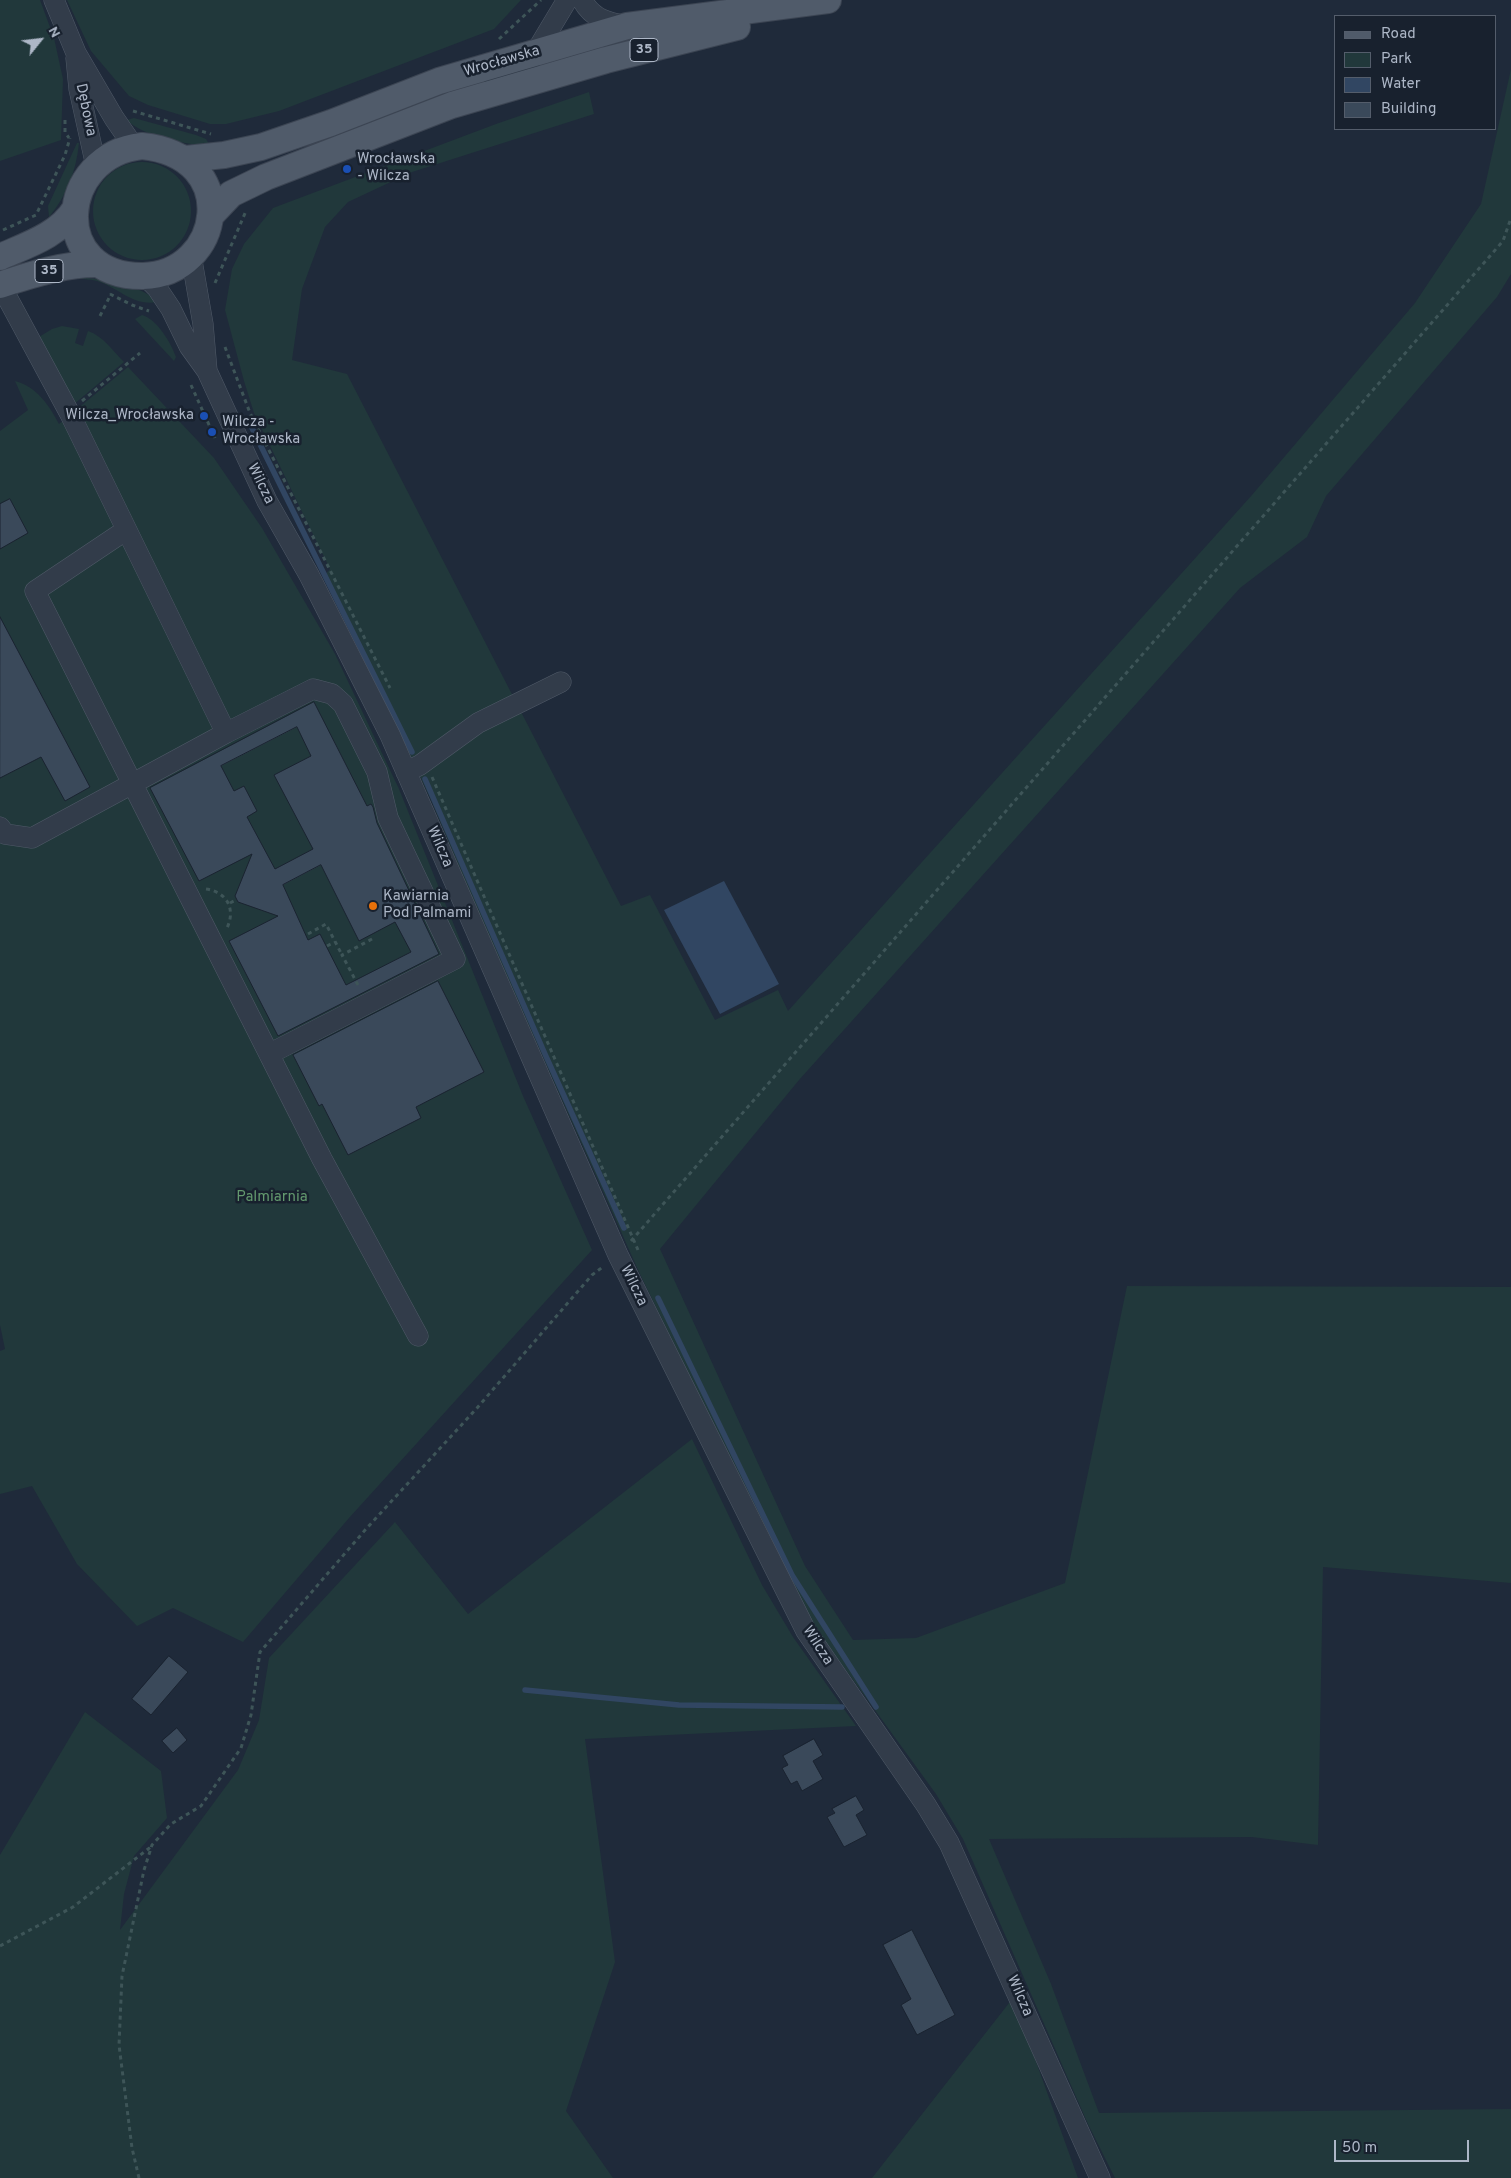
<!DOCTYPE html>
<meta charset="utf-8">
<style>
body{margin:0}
#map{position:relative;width:1511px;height:2178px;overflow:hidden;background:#1f2a3a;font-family:Overpass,sans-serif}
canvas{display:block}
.legend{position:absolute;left:1334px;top:15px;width:162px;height:115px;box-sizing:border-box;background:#18212e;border:1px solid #545d6b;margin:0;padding:6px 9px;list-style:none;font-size:15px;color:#adb7c7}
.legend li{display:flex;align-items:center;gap:10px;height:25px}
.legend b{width:25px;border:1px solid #545d6b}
.north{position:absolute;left:15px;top:15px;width:50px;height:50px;-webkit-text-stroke:4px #18212e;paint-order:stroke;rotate:61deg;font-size:14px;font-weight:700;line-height:20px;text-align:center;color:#adb7c7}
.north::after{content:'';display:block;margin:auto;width:18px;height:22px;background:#adb7c7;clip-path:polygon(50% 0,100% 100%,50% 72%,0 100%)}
.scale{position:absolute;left:1334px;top:2140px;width:135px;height:22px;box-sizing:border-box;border:2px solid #adb7c7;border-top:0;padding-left:6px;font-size:15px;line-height:18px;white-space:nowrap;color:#adb7c7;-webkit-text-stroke:4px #18212e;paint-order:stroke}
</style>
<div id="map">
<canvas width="1511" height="2178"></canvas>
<ul class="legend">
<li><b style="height:6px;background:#505b6a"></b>Road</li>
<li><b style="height:14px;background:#21383b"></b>Park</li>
<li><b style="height:14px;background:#314662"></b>Water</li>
<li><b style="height:14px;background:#3a495a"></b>Building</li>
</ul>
<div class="north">N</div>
<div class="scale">50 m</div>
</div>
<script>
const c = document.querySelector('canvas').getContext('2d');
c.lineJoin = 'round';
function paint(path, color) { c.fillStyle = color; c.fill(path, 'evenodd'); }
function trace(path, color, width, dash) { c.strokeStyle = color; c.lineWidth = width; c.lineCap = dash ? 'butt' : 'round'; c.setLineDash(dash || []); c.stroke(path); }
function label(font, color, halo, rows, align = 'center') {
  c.font = font + ' Overpass,sans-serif'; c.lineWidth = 5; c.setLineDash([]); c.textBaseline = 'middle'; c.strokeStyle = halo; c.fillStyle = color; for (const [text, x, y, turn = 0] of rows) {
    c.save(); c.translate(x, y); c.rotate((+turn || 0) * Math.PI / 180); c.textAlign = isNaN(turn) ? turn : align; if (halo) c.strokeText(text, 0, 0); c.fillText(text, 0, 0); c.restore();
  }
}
paint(new Path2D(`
 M 0,0 L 40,0 L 54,38 L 63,79 L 61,140 L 0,161 Z
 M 67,0 L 521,0 L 494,29 L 279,111 L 226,124 L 210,124 L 148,105 L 129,96 L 91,51 Z
 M 1511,69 L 1511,274 L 1497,297 L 1326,496 L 1307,537 L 1240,588 L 799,1080 L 660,1249 L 805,1566 L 853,1640 L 916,1638 L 1065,1583 L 1127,1286 L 1511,1287 L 1511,1583 L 1323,1567 L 1318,1845 L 1252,1837 L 989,1839 L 1051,1984 L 1099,2113 L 1511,2109 L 1511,2178 L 1115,2178 L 1088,2124 L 963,1839 L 936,1794 L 816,1629 L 702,1402 L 639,1272 L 479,914 L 431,800 L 378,687 L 323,577 L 330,569 L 254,413 L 244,381 L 225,310 L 232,269 L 244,244 L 273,208 L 496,124 L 589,92 L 594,114 L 412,172 L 348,202 L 325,227 L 302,289 L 292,360 L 347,374 L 621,906 L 650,895 L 715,1020 L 778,990 L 788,1011 L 1252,495 L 1415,303 L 1481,204 Z
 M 134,118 L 196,135 L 206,139 L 210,146 C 188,145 142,136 127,120 Z
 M 77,143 L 79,143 C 76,172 67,195 49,217 L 48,206 Z
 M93 211a49 49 0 1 1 98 0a49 49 0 1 1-98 0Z
 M 78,277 C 102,279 140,284 158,302 C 133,307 118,287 97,281 C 91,279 83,280 78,277 Z
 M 142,315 C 157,319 171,343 176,357 L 174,361 L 135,319 Z
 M 62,326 L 79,329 L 75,343 L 83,346 L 88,331 C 103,336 113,351 124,362 L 73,405 L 39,337 L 52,329 Z
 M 128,367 L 214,458 L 262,528 L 335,654 L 399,789 L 523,1096 L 592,1250 L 349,1518 L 243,1642 L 173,1608 L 137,1626 L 77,1564 L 32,1486 L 0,1494 L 0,1351 L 5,1349 L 0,1325 L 0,431 L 28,410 L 15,381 C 37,387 49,405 59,424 Z
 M 692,1439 L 762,1585 L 793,1637 L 856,1726 L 585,1739 L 615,1962 L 566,2111 L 613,2178 L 0,2178 L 0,1855 L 85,1712 L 161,1771 L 167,1818 L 134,1856 L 124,1894 L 120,1930 L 238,1770 L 259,1720 L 269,1658 L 395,1522 L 468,1614 Z
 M 1013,1998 L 1078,2178 L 872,2178 Z`), '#21383b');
paint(new Path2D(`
 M 724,881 L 779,984 L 720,1014 L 664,910 Z`), '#314662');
trace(new Path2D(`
 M 252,428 L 412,752
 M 425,779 L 545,1054 L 624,1228
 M 658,1298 L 792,1575 L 876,1707
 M 525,1690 L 679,1705 L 842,1707`), '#314662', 5.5);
const building = new Path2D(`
 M 10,499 L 28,533 L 0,549 L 0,504 Z
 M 0,617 L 90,787 L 65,801 L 41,757 L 0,778 Z
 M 314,702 L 367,806 L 371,804 L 373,807 L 377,823 L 439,954 L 278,1036 L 229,941 L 278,916 L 238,902 L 235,896 L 252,854 L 199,881 L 150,788 ZM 297,727 L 311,756 L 274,775 L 313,849 L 275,869 L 247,817 L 257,811 L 244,786 L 234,791 L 221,766 ZM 321,865 L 359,941 L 395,922 L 411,952 L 346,985 L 320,934 L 308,940 L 283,885 Z
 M 438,981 L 484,1072 L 416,1107 L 421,1118 L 348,1155 L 322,1104 L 319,1106 L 293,1055 Z
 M 169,1656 L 188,1672 L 151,1715 L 132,1699 Z
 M 177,1728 L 187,1740 L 173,1753 L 162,1741 Z
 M 814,1739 L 823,1755 L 813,1761 L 823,1779 L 802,1791 L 797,1781 L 791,1784 L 782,1768 L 788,1765 L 783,1756 Z
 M 856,1796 L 864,1810 L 856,1815 L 867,1835 L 844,1847 L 827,1817 L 835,1813 L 832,1809 Z
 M 912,1930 L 955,2015 L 917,2035 L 901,2005 L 911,1999 L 883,1945 Z`);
paint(building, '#3a495a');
trace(building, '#1a2330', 1);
const minor = new Path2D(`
 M 54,0 L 76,53 L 114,118 L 134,147
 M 582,0 C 593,19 606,22 627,26
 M 76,58 L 79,89 L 96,166
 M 494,84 L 528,65 L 567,0
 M 191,255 L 203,324 L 207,371
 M 145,276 L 157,288 L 171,309 L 189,346 L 207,371 L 267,501 L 309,575 L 390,735 L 618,1255 L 806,1631 L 926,1805 L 949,1843 L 1100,2178
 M 8,299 L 70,414 L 226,733
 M 126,530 L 35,591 L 322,1159 L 418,1336
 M 406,772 L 420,765 L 478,723 L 561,682
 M 0,827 L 5,834 L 32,838 L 226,733 L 313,689 L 332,694 L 343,704 L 377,772 L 388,818 L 455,959 L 269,1054`);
const major = new Path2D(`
 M 142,146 C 243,156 223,274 143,276 C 48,277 57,155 142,146 Z
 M 186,159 L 224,155 L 261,147 L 331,123 L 439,81 L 627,26 L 828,0
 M 212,214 L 231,194 L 266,177 L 452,105 L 606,60 L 737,27
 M 0,257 C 27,245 59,235 75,209
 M 0,285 C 29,275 67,263 98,264`);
trace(minor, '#505a68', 21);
trace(major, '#3c4553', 28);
trace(new Path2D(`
 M 499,39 L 541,0
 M 133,111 L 211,134
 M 65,120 L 65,132 L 69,138
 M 3,230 L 36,215 L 65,155 L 70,138
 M 215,283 L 246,211
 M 110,294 L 132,305 L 149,311
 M 100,316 L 111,294
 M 225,347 L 250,413 L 390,688
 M 191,385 L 215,438
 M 82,401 L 140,353
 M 432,777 L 638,1250
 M 206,889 C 227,892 236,909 227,928
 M 230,903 L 236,900
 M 308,934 L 326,924 L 342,955
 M 327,946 L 335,942
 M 358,985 L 342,955 L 374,938
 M 631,1241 L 1503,241 L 1511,218
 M 0,1946 L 73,1907 L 152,1846
 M 139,2178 L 132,2148 L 119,2045 L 122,1976 L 144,1870 L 152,1845 L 171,1824 L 201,1806 L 241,1748 L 251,1715 L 260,1652 L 366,1529 L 477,1408 L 592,1275 L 604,1266`), '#3e5558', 3, [4, 4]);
trace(minor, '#323c4a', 20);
trace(major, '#505b6a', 26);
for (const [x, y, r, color] of [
 [347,169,5,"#1a4fb4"],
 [204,416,5,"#1a4fb4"],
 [212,432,5,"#1a4fb4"],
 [373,906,5,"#e8710a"]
]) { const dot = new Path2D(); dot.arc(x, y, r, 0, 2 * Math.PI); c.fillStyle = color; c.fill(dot); trace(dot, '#18212e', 2); }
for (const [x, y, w] of [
 [644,50,28],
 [49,271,28]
]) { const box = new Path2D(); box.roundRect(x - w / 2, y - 11.5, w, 23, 4); c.fillStyle = '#18212e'; c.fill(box); trace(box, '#adb7c7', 1); }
label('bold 14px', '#adb7c7', null, [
 ["35",644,50],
 ["35",49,271]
]);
label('15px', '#adb7c7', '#18212e', [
 ["Wrocławska",502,62,-16],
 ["Dębowa",85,110,78],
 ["Wilcza",260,484,64],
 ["Wilcza",439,847,66],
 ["Wilcza",633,1286,64],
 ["Wilcza",817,1646,57],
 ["Wilcza",1019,1996,66]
]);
label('15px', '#adb7c7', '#18212e', [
 ["Wrocławska",357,160],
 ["- Wilcza",357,177],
 ["Wilcza_Wrocławska",194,416,"right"],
 ["Wilcza -",222,423],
 ["Wrocławska",222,440],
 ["Kawiarnia",383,897],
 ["Pod Palmami",383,914]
], 'left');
label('15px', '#63996e', '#18212e', [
 ["Palmiarnia",272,1198]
]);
</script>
